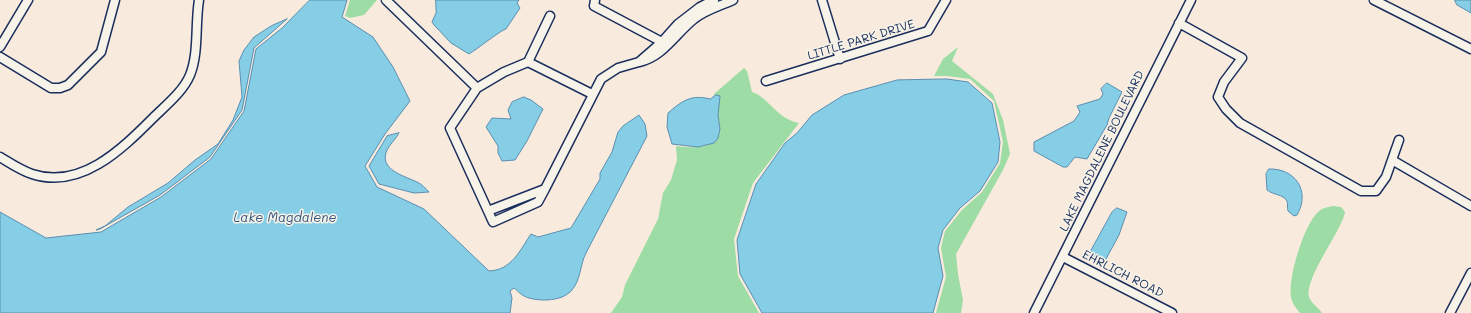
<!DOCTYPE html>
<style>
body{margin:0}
canvas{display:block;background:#f8eadc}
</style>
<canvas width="1471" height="313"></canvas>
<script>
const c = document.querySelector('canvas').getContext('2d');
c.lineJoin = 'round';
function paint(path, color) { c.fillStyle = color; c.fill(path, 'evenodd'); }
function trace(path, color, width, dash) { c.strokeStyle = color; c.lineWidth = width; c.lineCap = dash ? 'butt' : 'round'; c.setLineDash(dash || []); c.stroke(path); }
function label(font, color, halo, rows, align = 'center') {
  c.font = font + ' Mali,sans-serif'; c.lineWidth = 3; c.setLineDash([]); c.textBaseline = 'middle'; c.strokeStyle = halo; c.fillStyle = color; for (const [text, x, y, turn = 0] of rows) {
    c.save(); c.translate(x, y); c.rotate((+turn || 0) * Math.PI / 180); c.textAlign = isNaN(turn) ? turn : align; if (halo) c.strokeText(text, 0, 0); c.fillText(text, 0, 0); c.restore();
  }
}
paint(new Path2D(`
 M 350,0 L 377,0 L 364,15 L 350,18 L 345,16 Z
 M 958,47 L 952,61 L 993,94 L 1003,120 L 1010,154 L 1003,170 L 956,254 L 958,274 L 963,300 L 961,313 L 936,313 L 946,277 L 941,248 L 945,231 L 962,210 L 982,192 L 1000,163 L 1003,142 L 994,101 L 970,79 L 947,76 L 934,76 L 943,59 Z
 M 744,68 L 747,71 L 752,92 C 770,98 775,118 799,123 L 753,183 L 734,239 L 738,276 L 759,313 L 611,313 L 622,297 L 625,285 L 658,219 L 663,193 L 671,180 L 677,160 L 676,146 C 691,148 718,150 720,130 C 721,125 718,120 718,115 C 718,108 719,102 720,96 L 714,96 L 714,94 Z
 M 1333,206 L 1341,207 L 1345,212 C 1342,231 1301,282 1310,299 C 1312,304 1319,308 1322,313 L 1300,313 C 1296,308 1292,303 1291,297 C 1288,277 1304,225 1318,212 C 1322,208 1328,207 1333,206 Z`), '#9ddca4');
const water = new Path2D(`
 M 310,0 L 347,0 L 342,17 L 373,37 L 393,67 L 410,101 L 385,134 L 365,166 L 377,187 L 424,209 L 489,271 C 512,270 520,250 531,234 L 538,237 L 571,228 L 600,179 L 600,173 L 612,152 L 618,132 L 623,126 L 639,115 L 645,124 L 647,136 L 586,253 C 580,264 581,281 571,291 C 561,302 536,302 524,296 C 520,294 517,290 514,288 L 510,291 L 512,298 L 510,313 L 0,313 L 0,212 L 46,238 L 101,232 L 161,197 L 211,159 L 244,111 L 256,49 L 282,28 Z
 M 436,0 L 519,0 L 517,3 L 520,8 L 506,29 C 501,30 476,50 469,54 L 451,43 L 434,25 L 432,22 L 436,13 Z
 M 1455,0 L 1471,0 L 1471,13 L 1457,5 Z
 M 287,19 L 254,48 L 242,110 L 210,157 L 160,195 L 100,229 L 96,230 L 105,226 L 128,207 L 168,183 L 195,160 L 218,144 L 233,120 L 242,97 L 239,61 L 244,50 L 254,37 L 271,26 Z
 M 947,79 L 968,82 L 992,103 L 1000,142 L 998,162 L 980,191 L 960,208 L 943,230 L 938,248 L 943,276 L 933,313 L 762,313 L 740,274 L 737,240 L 756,184 L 785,143 L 797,133 L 812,115 L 844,95 L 897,80 Z
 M 1107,83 L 1122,92 L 1109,118 L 1107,125 L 1087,159 L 1075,157 L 1067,167 L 1063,167 L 1034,151 L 1034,142 L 1074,121 L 1080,112 L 1077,106 L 1100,99 L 1103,94 L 1101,89 Z
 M 716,95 L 720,96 L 718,115 L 720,129 L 718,138 L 714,143 L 698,147 L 672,144 L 667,127 L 668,113 C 682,101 691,94 710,99 Z
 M 524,97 L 531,100 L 543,109 L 527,141 L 515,160 L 502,161 L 498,153 L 498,146 L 486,127 L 492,118 L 511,119 L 508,110 L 512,102 Z
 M 399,133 C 396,139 390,144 387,150 C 378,170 405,176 417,182 C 422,184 426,189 429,192 L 414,193 L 379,184 L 369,166 L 387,136 Z
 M 1269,169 C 1295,168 1311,191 1297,215 L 1294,216 L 1288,211 C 1287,208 1288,204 1287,201 C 1283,194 1273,195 1267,190 L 1266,174 Z
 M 1117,208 L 1127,212 L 1119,235 L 1106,259 L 1100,263 L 1091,257 L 1090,252 L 1112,212 Z`);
paint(water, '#85cee6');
trace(water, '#5b8eb0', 1);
const minor = new Path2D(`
 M 386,0 L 477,88
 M 595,0 L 594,6 L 662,42 L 665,45
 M 714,0 L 700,7 L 678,24 L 662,42 L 639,62 C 663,57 676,33 694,19 C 705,10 720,6 733,0
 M 822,0 L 840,59
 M 1374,0 L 1471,49
 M 1179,23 L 1242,58 L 1224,82 L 1218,97 L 1226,109 L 1240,123 L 1361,191 L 1376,191 L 1386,177 L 1399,140
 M 0,47 L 28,0
 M 0,57 L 51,88 L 60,88 L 68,85 L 101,52 L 115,0
 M 528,62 L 592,94
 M 766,81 L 928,31 L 946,0
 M 0,157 C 10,163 20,170 32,174 C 80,190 121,150 152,119 C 165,106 183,92 190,75 C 199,53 195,24 199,0
 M 1392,160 L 1471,206
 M 545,189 L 601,79 L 618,68 L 639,62
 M 488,211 L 545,189 L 538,202 L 493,222 L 450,128 L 477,88 L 504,72 L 528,62 L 550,16
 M 1063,257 L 1172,313
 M 1034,313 L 1191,0
 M 1450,313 L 1471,273`);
trace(minor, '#1b2f5e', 11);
trace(minor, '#f7f3e8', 8);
label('12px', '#1b2f5e', '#f7f3e8', [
 ["LITTLE PARK DRIVE",861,40,-17],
 ["LAKE MAGDALENE BOULEVARD",1102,151,-64],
 ["EHRLICH ROAD",1123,274,27]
]);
label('italic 13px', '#365780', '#f7f3e8', [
 ["Lake Magdalene",285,218]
]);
</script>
